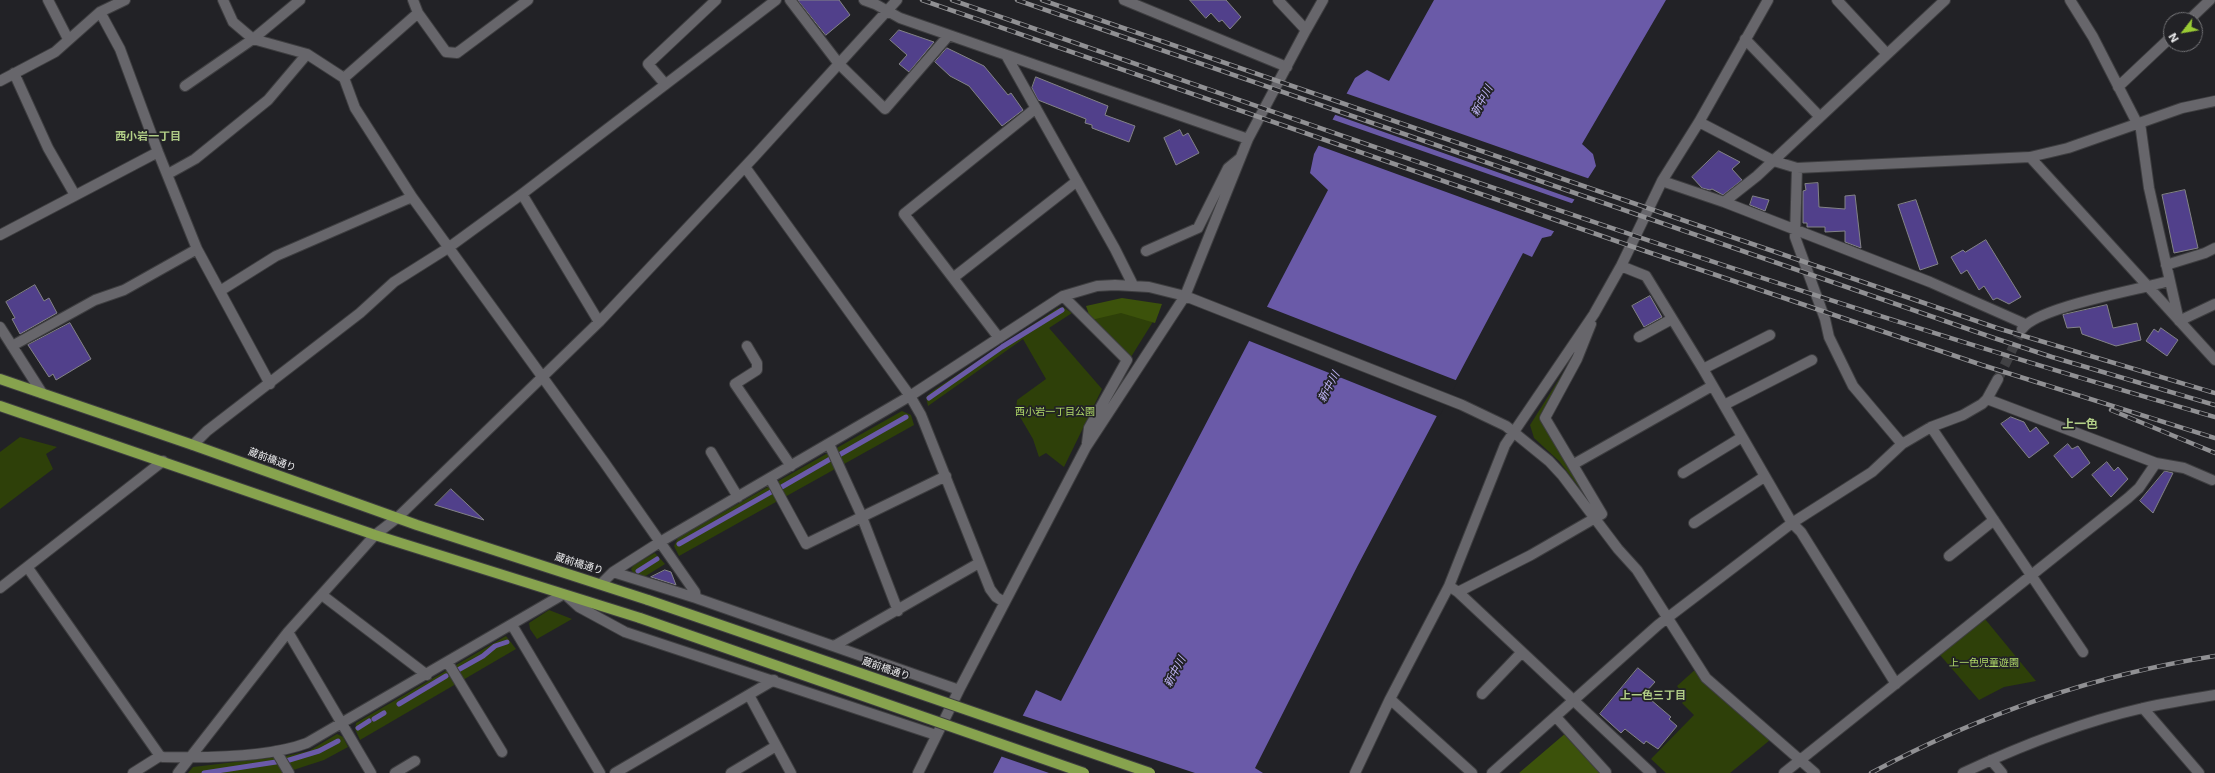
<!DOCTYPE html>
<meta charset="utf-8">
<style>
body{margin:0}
#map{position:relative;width:2215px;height:773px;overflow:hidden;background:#222226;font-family:Inter,sans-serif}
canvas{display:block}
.north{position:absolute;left:2163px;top:12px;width:40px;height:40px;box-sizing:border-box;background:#222226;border:1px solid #747477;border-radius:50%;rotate:239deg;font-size:11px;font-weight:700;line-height:16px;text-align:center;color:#eeeef0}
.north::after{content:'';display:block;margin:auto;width:14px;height:18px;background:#9acb34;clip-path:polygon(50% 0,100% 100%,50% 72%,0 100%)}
</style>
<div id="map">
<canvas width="2215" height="773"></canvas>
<div class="north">N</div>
</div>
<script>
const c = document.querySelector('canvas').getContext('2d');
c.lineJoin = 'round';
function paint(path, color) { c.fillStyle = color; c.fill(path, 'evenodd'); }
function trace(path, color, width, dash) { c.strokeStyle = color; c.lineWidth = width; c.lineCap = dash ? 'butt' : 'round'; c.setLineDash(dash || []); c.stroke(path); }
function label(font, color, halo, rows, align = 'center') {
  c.font = font + ' Inter,"Noto Sans JP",sans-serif'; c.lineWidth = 3.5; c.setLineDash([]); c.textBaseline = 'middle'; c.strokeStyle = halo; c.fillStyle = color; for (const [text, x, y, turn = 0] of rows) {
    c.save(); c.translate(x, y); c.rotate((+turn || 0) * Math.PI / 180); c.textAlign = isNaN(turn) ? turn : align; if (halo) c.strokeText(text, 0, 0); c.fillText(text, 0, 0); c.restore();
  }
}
paint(new Path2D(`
 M 1063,307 L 1072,313 L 1049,328 L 1102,389 L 1064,467 L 1046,453 L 1039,457 L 1033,439 L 1016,410 L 1017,400 L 1046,379 L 1023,339 L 928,406 L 926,397 L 931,392 L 1058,308 Z
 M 1098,309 L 1156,311 L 1159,312 L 1131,357 L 1086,313 Z
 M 1573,357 L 1540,418 L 1595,508 L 1559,461 L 1534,438 L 1530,425 Z
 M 902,411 L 911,415 L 914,425 L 679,556 L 674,546 L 678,538 Z
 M 20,437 L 57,447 L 46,454 L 53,469 L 0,509 L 0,452 Z
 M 655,553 L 665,564 L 644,577 L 633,573 L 631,569 L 634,565 Z
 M 549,610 L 572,619 L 537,639 L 530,629 L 529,623 Z
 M 1985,619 L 2036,681 L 2004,687 L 1979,700 L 1940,655 Z
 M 506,636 L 516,649 L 360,740 L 355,729 L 356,723 Z
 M 1697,668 L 1770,740 L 1730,773 L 1666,773 L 1651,759 L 1694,715 L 1682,703 L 1686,698 L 1677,686 Z
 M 337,734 L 343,737 L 348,747 L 324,760 L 284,773 L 188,773 L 193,767 L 286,756 L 309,751 Z`), '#2e4009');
paint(new Path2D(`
 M 1122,298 L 1162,304 L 1155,323 L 1121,313 L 1091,320 L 1086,306 Z
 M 1567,732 L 1604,773 L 1519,773 Z`), '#3c520b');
paint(new Path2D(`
 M 1434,0 L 1666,0 L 1582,144 L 1593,154 L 1596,166 L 1551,236 L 1542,238 L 1532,257 L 1523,253 L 1358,565 L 1255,768 L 1263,773 L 993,773 L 1036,690 L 1061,701 L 1328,190 L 1310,173 L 1314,154 L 1355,78 L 1367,70 L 1389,81 Z`), '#6a5aa8');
paint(new Path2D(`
 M 1345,93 L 1590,179 L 1576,200 L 1333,114 Z
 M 1331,119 L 1574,204 L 1556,232 L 1317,145 Z
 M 1265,306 L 1458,381 L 1439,417 L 1247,340 Z
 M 1021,715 L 1195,773 L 1049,773 L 1000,756 Z`), '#222226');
trace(new Path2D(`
 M 929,398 L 1002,347 L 1062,310
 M 839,455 L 906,417
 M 780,488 L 832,458
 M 679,544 L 771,492
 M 638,571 L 657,559
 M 458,670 L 483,656 L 495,646 L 507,642
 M 399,704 L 446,676
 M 374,719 L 384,713
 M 358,728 L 369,721
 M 286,761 L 319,751 L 338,741
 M 204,773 L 276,762`), '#6a5aa8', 5);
const building = new Path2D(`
 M 798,0 L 839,0 L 850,15 L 826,35 Z
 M 1190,0 L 1226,0 L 1241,17 L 1230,29 L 1222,20 L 1219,22 L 1211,13 L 1206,18 Z
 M 899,30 L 934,42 L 909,72 L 899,64 L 907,55 L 890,40 Z
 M 947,48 L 984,66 L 1008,95 L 1011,93 L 1023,110 L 1002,126 L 969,86 L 950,76 L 935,62 Z
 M 1036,77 L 1108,106 L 1105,115 L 1135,126 L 1129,142 L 1092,128 L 1092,125 L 1085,123 L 1086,119 L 1038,100 L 1032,88 Z
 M 1180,130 L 1183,136 L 1188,133 L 1199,153 L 1176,165 L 1164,138 Z
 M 1719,151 L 1740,162 L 1732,169 L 1742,180 L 1723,195 L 1712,189 L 1710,190 L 1702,188 L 1692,177 Z
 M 1818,183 L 1819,207 L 1845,209 L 1845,196 L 1855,195 L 1861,248 L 1845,242 L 1845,231 L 1825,232 L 1825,227 L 1807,227 L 1807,223 L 1803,223 L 1803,191 L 1806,190 L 1805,184 Z
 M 2185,190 L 2198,248 L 2174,253 L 2162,195 Z
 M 1753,196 L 1769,200 L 1765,211 L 1750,205 Z
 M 1916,200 L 1938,264 L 1920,270 L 1898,205 Z
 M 1986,240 L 2021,297 L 2009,304 L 1997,298 L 1993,300 L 1984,286 L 1979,290 L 1967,270 L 1961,274 L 1951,257 L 1963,250 L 1965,252 Z
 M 35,285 L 44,301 L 49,298 L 57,313 L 20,334 L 12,319 L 15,318 L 6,302 Z
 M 1650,296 L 1662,317 L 1644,327 L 1632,306 Z
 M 2107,305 L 2113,328 L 2137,323 L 2141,340 L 2116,346 L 2082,334 L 2080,327 L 2067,328 L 2063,315 Z
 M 70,323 L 91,359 L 56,380 L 53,374 L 49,377 L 28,345 Z
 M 2161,328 L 2178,340 L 2167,356 L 2146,341 L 2154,329 L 2158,332 Z
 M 2011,417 L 2024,422 L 2030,432 L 2036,427 L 2049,443 L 2029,458 L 2001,424 Z
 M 2068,444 L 2072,449 L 2078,446 L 2090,463 L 2072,478 L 2054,456 Z
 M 2107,462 L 2114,471 L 2118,467 L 2128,479 L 2111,497 L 2092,475 Z
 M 2165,471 L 2173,473 L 2153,513 L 2140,501 Z
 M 451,489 L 484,520 L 435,505 Z
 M 665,570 L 671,572 L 676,585 L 651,577 Z
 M 1638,668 L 1655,682 L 1644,694 L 1671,717 L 1669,719 L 1677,726 L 1658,749 L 1646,741 L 1644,744 L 1625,729 L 1621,733 L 1600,714 Z`);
paint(building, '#51408b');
trace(building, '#838387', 1);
trace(new Path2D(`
 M 1998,379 L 2022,329`), '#414144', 10, [10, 5]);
const minor = new Path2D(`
 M 48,0 L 68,39
 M 223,0 L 233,22 L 253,39 L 307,54 L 344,78 L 355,108 L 412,197 L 604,462 L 695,592 L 696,598
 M 413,0 L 418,13 L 446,52 L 457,53 L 528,0
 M 790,0 L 839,64 L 885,109 L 949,35
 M 864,0 L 875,4 L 900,18 L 949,35 L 1248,139
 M 1124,0 L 1287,67
 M 1837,0 L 1887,54
 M 2070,0 L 2093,37 L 2137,123
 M 100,12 L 120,49 L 158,152 L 197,249 L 270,384
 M 2189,20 L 2210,0
 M 1306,30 L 1323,0
 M 1745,39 L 1820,117
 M 1006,55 L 1115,249 L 1133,285
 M 14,73 L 48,148 L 75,195
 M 344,78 L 418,13
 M 0,81 L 55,52 L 100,12 L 125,0
 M 665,84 L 648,64 L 716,0
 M 185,86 L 253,39 L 300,0
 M 2118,87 L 2171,37
 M 1699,122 L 1774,161 L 1797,168 L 2030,157 L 2068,148 L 2182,108 L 2215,101
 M 2140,123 L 2149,188 L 2179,321 L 2215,304
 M 2030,157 L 2215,360
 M 745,167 L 910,396 L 921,415 L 990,589 L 996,597 L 1004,602
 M 1797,168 L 1795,237 L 1825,319 L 1829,337 L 1853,386 L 1902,444
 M 168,174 L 195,159 L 268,100 L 307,54
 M 1662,181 L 1724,202 L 1930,282 L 2025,324
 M 522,194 L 599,322
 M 1724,202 L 1757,176 L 1945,0
 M 0,235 L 158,152
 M 1146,251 L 1198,228 L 1228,168 L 1239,159
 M 2166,265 L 2205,253 L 2215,248
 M 1621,266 L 1646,276 L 1703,369 L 1792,523 L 1801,532 L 1896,684
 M 953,278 L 1077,181
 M 220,291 L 276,256 L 412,197
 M 1063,296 L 1127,360 L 1089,428 L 1087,443
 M 0,327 L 42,393
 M 2022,329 C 2038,307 2138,290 2169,281
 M 1639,337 L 1672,319
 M 999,338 L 904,214 L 1036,108
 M 12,346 L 95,300 L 124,290 L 197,249
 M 747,346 L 757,363 L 757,370 L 735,384 L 791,466
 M 1703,369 L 1770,335
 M 1987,399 L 1998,379
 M 1724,405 L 1812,360
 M 1931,427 L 2083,652
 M 829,444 L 860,512 L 898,611
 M 193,445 L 207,431 L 360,313 L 394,282 L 448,248 L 522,194 L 776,0
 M 711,452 L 738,497
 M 1574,464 L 1712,386
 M 1683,473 L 1742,437
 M 770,478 L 806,544 L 946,476
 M 1694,523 L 1764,477
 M 1949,556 L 1994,520
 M 28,568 L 160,756 L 163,757 C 204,758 270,757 307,743 L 562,595
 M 613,572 L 660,542 L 910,396 L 1063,296 L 1097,286 L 1115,285 L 1149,287 L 1185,296 L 1462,405 L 1506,426 L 1549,461 L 1562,475 L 1618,549 L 1637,570 L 1706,678 L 1815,773
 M 601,584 L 613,572 L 696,598 L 959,690
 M 1449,586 L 1458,592 L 1531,555 L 1602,514 L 1545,418 L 1577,359 L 1591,324
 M 0,588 L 163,461
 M 1458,592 L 1651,773
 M 322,595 L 427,675
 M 568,597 L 579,607 L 625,632 L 936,735
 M 512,625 L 600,773
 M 288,632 L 371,773
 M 834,646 L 979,563
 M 448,663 L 502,752
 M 1482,694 L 1522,652
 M 749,695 L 791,773
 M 1390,699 L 1472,773
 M 2143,708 L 2199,773
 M 1556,717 L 1606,772
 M 276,751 L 289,773
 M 1991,760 L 2002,773
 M 133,773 L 160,756
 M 178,773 L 288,632 L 375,535 L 397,518 L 599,322 L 754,157 L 897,0
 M 395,773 L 415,761
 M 615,773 L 774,680
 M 731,773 L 776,746
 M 918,773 L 959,690 L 1086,447 L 1185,296 L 1248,139 L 1306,30 L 1278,0
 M 1355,773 L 1390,699 L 1449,586 L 1505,445 L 1594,314 L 1621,266 L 1662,181 L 1699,122 L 1768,0
 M 1492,773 L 1658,625 L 1792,523 L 1872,472 L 1902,444 L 1931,427 L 1963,415 L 1982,404 L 1987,399 L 2156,463 L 2184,468 L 2212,480
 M 1784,773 L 2128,498 L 2139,488 L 2156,463
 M 1963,773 C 2020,746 2082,722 2143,708 C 2167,703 2191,699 2215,695`);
const major = new Path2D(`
 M 0,379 L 193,445 L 417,525 L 648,600
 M 0,406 L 375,535 L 640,618`);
trace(minor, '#3e3e40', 12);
trace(major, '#3e3e40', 12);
trace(minor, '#67666b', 10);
trace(major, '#87a34e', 10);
const rail = new Path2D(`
 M 922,0 L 1645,251 L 1982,365 L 2215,438
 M 952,0 C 1371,145 1788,296 2215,417
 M 1017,0 L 1994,338 L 2052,357 L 2215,405
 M 1042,0 L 1997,328 L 2215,393
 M 2111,410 L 2215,453
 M 1871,773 C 1979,715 2094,675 2215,656`);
trace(rail, '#909093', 4.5);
trace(rail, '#222226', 3, [9]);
const majorBridge = new Path2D(`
 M 648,600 L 1150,773
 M 640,618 L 1084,773`);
trace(majorBridge, '#3e3e40', 12, []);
trace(majorBridge, '#87a34e', 10);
label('10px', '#b2dc6a', '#222226', [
 ["西小岩一丁目公園",1055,412],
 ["上一色児童遊園",1984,663]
]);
label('10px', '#eeeef0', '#222226', [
 ["蔵前橋通り",272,460,20],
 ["蔵前橋通り",579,564,17],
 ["蔵前橋通り",886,669,19]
]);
label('italic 11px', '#c0b6f7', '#222226', [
 ["新中川",1482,101,-62],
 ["新中川",1329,387,-62],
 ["新中川",1175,672,-62]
]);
label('bold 11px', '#b2cf87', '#222226', [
 ["西小岩一丁目",148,137],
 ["上一色三丁目",1653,696]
]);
label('bold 12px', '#b2cf87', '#222226', [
 ["上一色",2080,424]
]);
</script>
